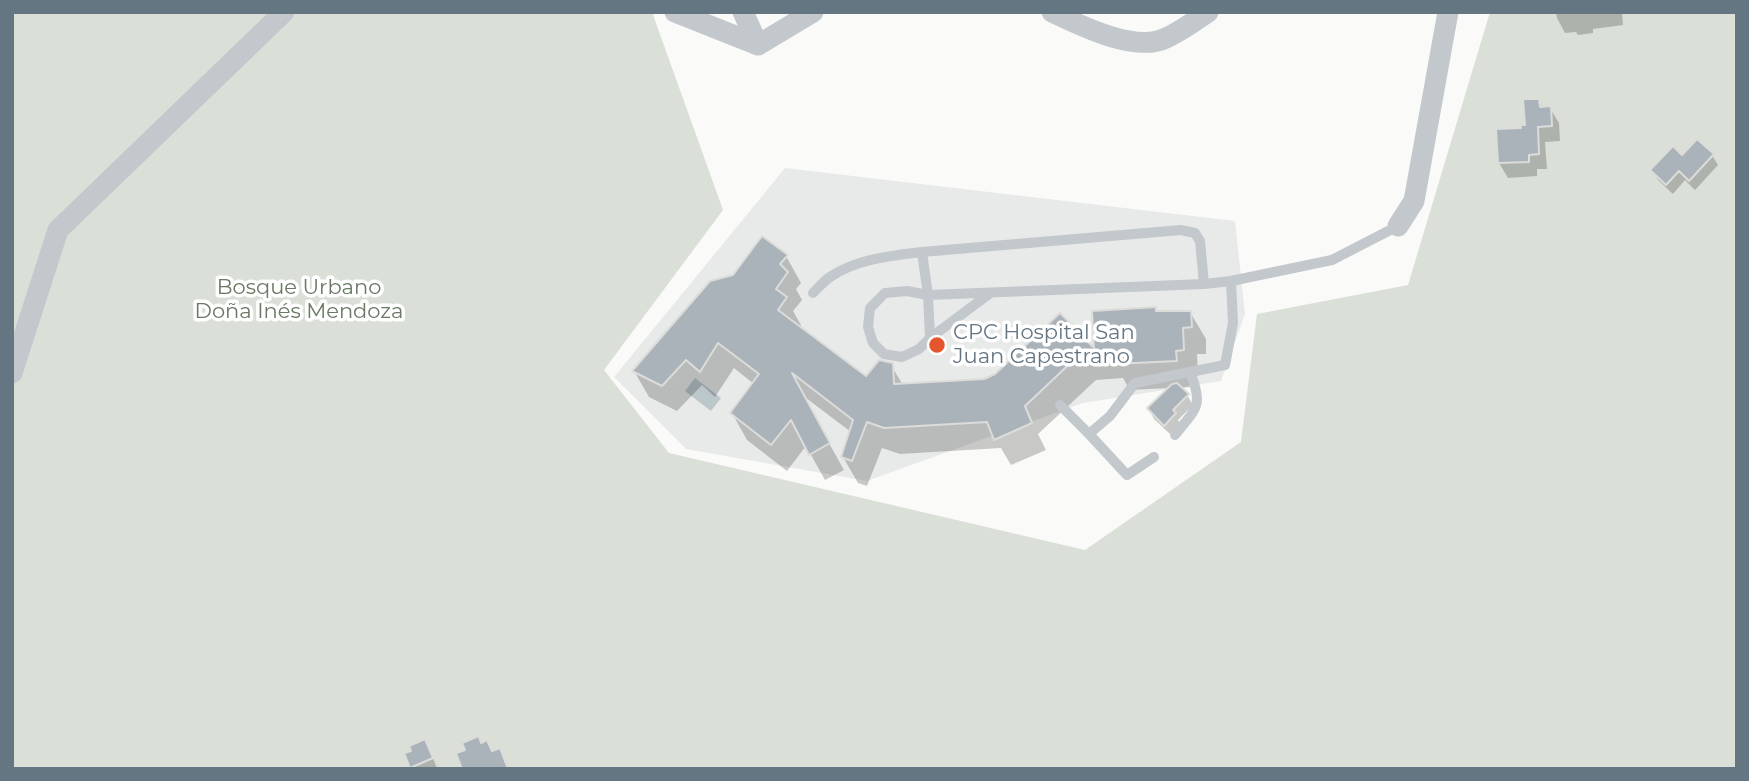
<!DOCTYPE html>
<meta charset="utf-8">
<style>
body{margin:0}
#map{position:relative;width:1749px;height:781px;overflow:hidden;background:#fafaf8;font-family:Montserrat,sans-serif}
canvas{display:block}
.frame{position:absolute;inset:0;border:14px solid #657683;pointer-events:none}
</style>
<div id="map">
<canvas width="1749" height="781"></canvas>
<div class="frame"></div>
</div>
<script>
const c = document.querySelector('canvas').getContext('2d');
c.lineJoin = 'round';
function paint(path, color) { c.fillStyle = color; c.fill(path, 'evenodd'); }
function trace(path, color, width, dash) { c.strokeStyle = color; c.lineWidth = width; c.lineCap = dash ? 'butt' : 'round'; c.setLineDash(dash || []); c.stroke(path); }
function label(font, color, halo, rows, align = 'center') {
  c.font = font + ' Montserrat,sans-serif'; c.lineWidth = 7; c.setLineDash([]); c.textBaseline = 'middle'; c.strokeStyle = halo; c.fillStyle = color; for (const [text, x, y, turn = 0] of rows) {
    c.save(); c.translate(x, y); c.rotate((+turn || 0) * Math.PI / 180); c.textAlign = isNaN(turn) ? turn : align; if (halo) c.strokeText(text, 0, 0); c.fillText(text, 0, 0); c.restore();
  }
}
paint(new Path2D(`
 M 785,168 L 1235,221 L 1245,314 L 1221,381 L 1083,403 L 867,481 L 686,449 L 614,377 Z`), '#e8e9e9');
paint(new Path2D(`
 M 12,12 L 652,12 L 723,210 L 604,370 L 669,453 L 1085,550 L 1241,442 L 1257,314 L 1408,285 L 1490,12 L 1737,12 L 1737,769 L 12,769 Z`), '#dadfd7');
paint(new Path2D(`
 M 695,378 L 721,398 L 711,411 L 685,391 Z`), '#bbc7cb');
paint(new Path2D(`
 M 1556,12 L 1622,12 L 1623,25 L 1593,29 L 1593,33 L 1578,35 L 1576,32 L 1565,33 L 1557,18 Z
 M 1538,101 L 1543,108 L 1550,108 L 1559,123 L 1560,141 L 1545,142 L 1547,169 L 1537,169 L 1537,176 L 1508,178 L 1499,163 L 1522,129 L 1526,126 Z
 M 1712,155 L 1718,165 L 1695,190 L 1685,180 L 1673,194 L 1658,180 L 1652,170 L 1682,157 Z
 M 786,256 L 801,283 L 796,289 L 802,300 L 793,311 L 801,325 L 799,328 L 867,378 L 891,365 L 903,385 L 984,381 L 996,376 L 1060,315 L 1096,353 L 1155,309 L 1158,313 L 1190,312 L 1206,339 L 1206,354 L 1197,354 L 1198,376 L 1191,377 L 1191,387 L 1179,388 L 1187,395 L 1193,405 L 1178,420 L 1180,424 L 1170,434 L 1154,419 L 1149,409 L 1170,388 L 1130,390 L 1123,378 L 1096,380 L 1038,434 L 1046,450 L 1011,465 L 1001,448 L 900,454 L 882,448 L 867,486 L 858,483 L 843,457 L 851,432 L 802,395 L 844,470 L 825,480 L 806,446 L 787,471 L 747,440 L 732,413 L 754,384 L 734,368 L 715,397 L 702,385 L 677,411 L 649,397 L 634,371 L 734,277 Z
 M 430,751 L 437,768 L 413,769 L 407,754 Z`), '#0003');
const building = new Path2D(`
 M 1523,99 L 1539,99 L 1540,107 L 1551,106 L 1552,126 L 1538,127 L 1539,154 L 1529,155 L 1529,162 L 1498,163 L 1496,129 L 1521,128 L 1520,125 L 1525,125 Z
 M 1697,139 L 1714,154 L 1689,181 L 1679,171 L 1666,185 L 1650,170 L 1673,146 L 1682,155 Z
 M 762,236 L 788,255 L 780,264 L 788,272 L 776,289 L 787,297 L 778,310 L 866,376 L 879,360 L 893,363 L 894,384 L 984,379 L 995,374 L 1060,313 L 1094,348 L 1092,311 L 1156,307 L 1156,311 L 1191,311 L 1192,327 L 1183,328 L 1184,350 L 1176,351 L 1177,361 L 1113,364 L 1112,352 L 1080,354 L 1025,406 L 1032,423 L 994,440 L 987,422 L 884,428 L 867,422 L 852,461 L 841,457 L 853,420 L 792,373 L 830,443 L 809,455 L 791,420 L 771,445 L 730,413 L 759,374 L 718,343 L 700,372 L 686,360 L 662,386 L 632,371 L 710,281 L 733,275 Z
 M 1177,383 L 1189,394 L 1173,410 L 1176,413 L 1164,426 L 1147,408 L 1172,384 Z
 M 479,736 L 481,743 L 487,740 L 492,751 L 500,748 L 508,769 L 462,769 L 456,753 L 465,750 L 462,743 Z
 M 425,739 L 433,758 L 410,768 L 404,753 L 411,751 L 409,746 Z`);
paint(building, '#aab3b9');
trace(building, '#dcdcda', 2);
trace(new Path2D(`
 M 922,252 L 928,295 L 930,338 L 919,349 L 902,357 L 884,354 L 873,343 L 868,327 L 870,308 L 885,293 L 907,291 L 928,295 L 1204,284 L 1231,281 L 1332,260 L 1398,226
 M 813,293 C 818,288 824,281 830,277 C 857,259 890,256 922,252 L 1181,230 L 1195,233 L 1200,241 L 1204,284
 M 930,338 L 989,294
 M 1060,405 L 1089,434 L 1110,416 L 1135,383 L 1225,365 L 1233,323 L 1231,281
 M 1089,434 L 1127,475 L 1154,457
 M 1175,435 C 1196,408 1204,407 1190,372`), '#c3c8cc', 10);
trace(new Path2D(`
 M 675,12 L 758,45
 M 743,12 L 758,45
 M 1052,12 C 1081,26 1136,53 1166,38 C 1181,31 1195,21 1208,12
 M 758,45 L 813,12
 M 1398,226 L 1414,201 L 1448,12
 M 12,373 L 58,230 L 284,12`), '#c3c8cc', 21);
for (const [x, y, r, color] of [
 [937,345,9,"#e4572e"]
]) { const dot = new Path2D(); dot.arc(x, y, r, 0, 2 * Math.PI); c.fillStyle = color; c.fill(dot); trace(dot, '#fff', 2.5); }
label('21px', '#687a64', '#fff', [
 ["Bosque Urbano",299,288],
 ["Doña Inés Mendoza",299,312]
]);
label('21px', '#657683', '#fff', [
 ["CPC Hospital San",953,333],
 ["Juan Capestrano",953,357]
], 'left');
</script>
